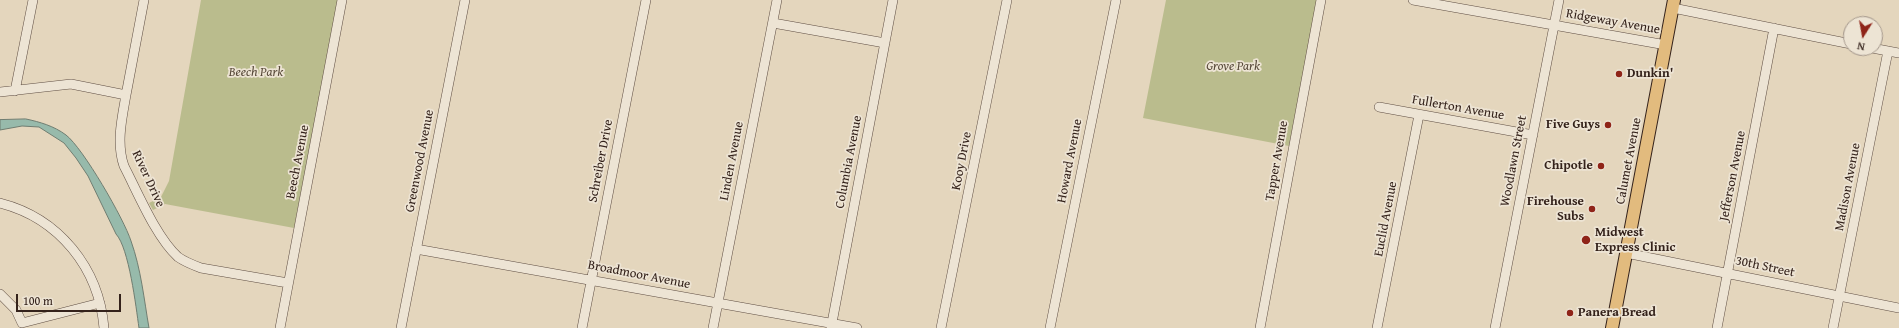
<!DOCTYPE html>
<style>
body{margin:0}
#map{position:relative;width:1899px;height:328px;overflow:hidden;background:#e4d6bd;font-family:"Gentium Book Plus",serif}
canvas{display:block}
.north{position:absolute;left:1843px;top:16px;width:40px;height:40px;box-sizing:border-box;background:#ede4d4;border:1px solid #a3968a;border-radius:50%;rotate:191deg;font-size:11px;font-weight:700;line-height:16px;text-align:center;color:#34221b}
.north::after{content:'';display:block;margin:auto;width:14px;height:18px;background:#8f2418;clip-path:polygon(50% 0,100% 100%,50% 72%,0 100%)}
.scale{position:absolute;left:16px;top:294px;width:105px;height:18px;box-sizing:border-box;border:2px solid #34221b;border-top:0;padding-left:5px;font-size:12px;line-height:14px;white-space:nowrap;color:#34221b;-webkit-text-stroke:3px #ede4d4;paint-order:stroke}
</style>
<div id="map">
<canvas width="1899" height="328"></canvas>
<div class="north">N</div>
<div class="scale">100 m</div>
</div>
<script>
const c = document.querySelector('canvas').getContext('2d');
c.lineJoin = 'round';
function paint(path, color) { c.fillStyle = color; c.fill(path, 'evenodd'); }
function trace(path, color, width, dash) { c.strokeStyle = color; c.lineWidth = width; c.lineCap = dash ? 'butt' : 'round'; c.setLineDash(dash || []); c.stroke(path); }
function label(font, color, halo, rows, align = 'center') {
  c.font = font + ' "Gentium Book Plus",serif'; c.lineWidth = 3.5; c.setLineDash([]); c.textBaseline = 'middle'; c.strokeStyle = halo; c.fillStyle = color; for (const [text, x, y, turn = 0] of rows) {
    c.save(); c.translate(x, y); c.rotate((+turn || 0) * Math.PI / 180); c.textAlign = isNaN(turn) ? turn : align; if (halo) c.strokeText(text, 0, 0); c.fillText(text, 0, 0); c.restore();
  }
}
paint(new Path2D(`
 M 201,0 L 338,0 L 294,228 L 165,204 L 153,210 L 149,203 L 161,197 L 169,181 Z
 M 1166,0 L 1317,0 L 1289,146 L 1143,118 Z`), '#babc8d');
const water = new Path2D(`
 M 26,119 C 40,122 54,126 66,135 C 83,148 124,219 131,241 C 141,269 144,299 149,328 L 139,328 C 136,307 129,248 116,234 L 88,176 L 76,158 L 64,143 L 39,127 L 22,126 L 0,130 L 0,120 Z`);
paint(water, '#97baab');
trace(water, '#6f7d71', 1);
const minor = new Path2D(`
 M 1413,0 L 1666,45
 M 1673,8 L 1851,44
 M 773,23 L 885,43
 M 1872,48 L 1899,53
 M 15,91 L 33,0
 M 0,92 L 71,84 L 126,95 C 122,118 116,143 124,166 C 138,193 156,237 178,257 C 185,262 193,265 201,268 L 288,283
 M 126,95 L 144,0
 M 1379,107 L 1533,135
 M 0,203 C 59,218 99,268 104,328
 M 416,249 L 857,328
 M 1626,253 L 1899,308
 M 0,294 L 16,310 L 22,323 L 100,303
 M 280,328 L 342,0
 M 401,328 L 465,0
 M 582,328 L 646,0
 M 713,328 L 777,0
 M 831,328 L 893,0
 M 941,328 L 1007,0
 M 1050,328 L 1116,0
 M 1260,328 L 1321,0
 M 1377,328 L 1419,115
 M 1495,328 L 1559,0
 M 1717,328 L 1774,28
 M 1833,328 L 1888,51`);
const major = new Path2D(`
 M 1612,328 L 1674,0`);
trace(minor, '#604f44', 10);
trace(major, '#34221b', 14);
trace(minor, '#ede4d4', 9);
trace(major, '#e2bb7e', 12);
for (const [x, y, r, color] of [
 [1619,74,4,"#8f2418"],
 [1608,125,4,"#8f2418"],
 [1601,166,4,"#8f2418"],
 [1592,209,4,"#8f2418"],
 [1586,240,5,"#8f2418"],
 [1570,313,4,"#8f2418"]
]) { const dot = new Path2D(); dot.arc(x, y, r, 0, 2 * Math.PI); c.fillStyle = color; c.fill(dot); trace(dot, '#ede4d4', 1.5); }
label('13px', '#34221b', '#ede4d4', [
 ["Ridgeway Avenue",1613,22,10],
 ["Fullerton Avenue",1458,108,10],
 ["Greenwood Avenue",420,161,-79],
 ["Schreiber Drive",601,161,-79],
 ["Linden Avenue",732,161,-79],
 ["Kooy Drive",962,161,-79],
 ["Howard Avenue",1070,161,-79],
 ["Tapper Avenue",1277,161,-80],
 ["Woodlawn Street",1514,161,-79],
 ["Calumet Avenue",1629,161,-79],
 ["Beech Avenue",298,162,-79],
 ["Columbia Avenue",849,162,-79],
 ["Jefferson Avenue",1733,176,-79],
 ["River Drive",148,179,65],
 ["Madison Avenue",1848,187,-79],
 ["Euclid Avenue",1386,219,-79],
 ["30th Street",1765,267,12],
 ["Broadmoor Avenue",639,275,11]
]);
label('italic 13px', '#564838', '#ede4d4', [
 ["Grove Park",1233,67],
 ["Beech Park",256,73]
]);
label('bold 13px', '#34221b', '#ede4d4', [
 ["Dunkin'",1627,74],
 ["Five Guys",1600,125,"right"],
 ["Chipotle",1593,166,"right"],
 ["Firehouse",1584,202,"right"],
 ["Subs",1584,217,"right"],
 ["Midwest",1595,233],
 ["Express Clinic",1595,248],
 ["Panera Bread",1578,313]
], 'left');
</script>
